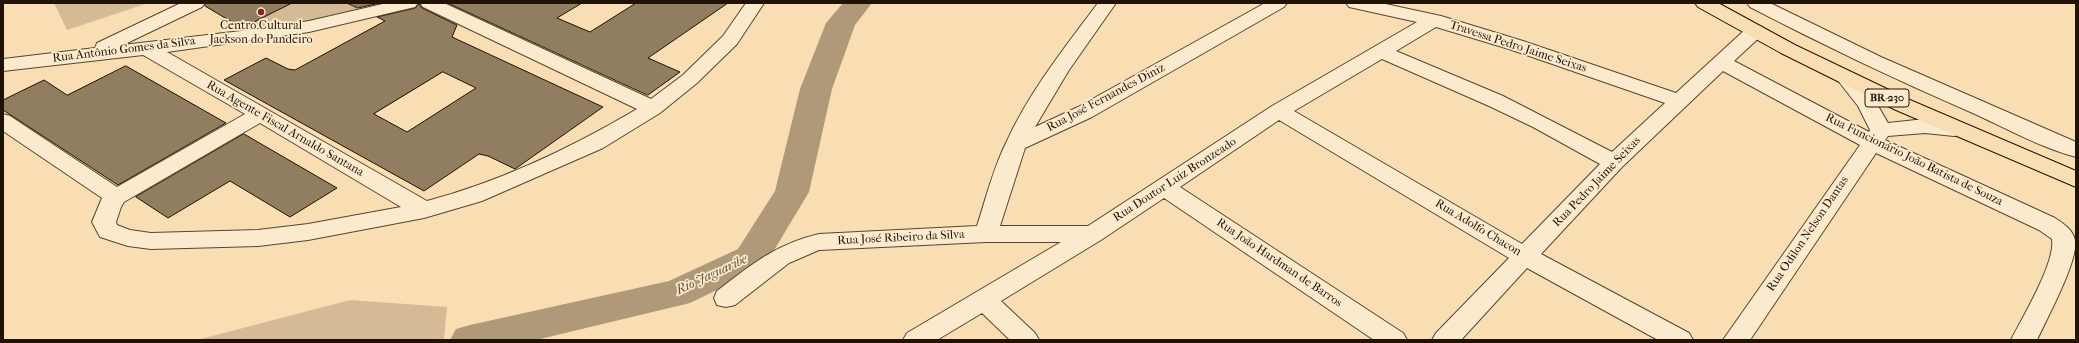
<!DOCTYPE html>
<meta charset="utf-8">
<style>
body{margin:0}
#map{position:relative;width:2079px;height:343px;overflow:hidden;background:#f9deb4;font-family:"IM FELL French Canon",serif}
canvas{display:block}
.frame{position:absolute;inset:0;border:4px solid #201303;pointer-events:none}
</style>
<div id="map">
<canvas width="2079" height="343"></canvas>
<div class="frame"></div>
</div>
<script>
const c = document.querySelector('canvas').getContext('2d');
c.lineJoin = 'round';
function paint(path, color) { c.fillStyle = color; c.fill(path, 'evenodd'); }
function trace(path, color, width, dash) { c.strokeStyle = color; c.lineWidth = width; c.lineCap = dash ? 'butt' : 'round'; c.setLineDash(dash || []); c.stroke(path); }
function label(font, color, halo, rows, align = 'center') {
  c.font = font + ' "IM FELL French Canon",serif'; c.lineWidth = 3.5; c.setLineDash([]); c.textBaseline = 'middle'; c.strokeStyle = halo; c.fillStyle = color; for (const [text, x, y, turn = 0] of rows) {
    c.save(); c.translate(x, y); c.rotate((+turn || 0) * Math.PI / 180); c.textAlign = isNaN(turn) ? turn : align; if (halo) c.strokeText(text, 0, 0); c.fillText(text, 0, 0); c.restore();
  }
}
paint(new Path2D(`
 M 54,3 L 148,3 L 67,30 Z
 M 292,3 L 346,3 L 365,12 L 227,36 Z
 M 350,300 L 447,307 L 444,340 L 197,340 Z`), '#d4bb96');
paint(new Path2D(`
 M 843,3 L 872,3 L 855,25 L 832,89 L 809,192 L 764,267 L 690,303 L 536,340 L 450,340 L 456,329 L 470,325 L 669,281 L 738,249 L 775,191 L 800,89 L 826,23 Z`), '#af9978');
const building = new Path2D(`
 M 206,3 L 292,3 L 242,28 L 205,6 Z
 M 347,3 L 380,3 L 358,8 Z
 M 448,3 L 582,3 L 557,18 L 590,32 L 636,3 L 728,3 L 648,58 L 680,72 L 648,95 Z
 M 419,4 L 422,8 L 457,25 L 452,37 L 603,107 L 515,169 L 488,156 L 479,154 L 424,191 L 224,80 L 266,58 L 288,69 L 295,70 L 385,21 L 377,17 L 415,8 ZM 443,72 L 476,88 L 407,132 L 374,114 Z
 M 126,66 L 226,123 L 118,185 L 3,110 L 3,100 L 44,80 L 67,95 Z
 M 244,134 L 337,188 L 290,217 L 230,181 L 168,218 L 136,197 Z`);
paint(building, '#917d5f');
trace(building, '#201303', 1);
const minor = new Path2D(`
 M 181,3 L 205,3 L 202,7 L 123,45 L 258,29 L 309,21 L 387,3 L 418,3 L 415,7 L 309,32 L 167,52 L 427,201 C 501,181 571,148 637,109 L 423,7 L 420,3 L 444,3 L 651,99 L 683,75 L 723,36 L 746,3 L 764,3 L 737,44 L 697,83 L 660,113 L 603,148 L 482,201 L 424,218 L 308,240 L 258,246 L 151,249 L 128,246 L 100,237 L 92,222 L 102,198 L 3,131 L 3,114 L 10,116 L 117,187 L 245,114 L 143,55 L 3,71 L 3,59 L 95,48 L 97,43 ZM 260,123 L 401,207 L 308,224 L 258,230 L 151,233 L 130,230 L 117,225 L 116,222 L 121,207 L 124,202 Z
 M 1098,3 L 1116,3 L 1069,70 L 1035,127 L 1078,107 L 1265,3 L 1287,3 L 1284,7 L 1092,117 L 1025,148 L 1000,226 L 1088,226 L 1272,106 L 1417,22 L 1349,7 L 1346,3 L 1381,3 L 1441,16 L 1523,41 L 1676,93 L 1748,27 L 1755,25 L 1762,27 L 1764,31 L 1762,35 L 1734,61 L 1869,132 L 1870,130 L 1858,106 L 1836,78 L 1839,74 C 1843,73 1847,71 1852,73 C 1862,78 1882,112 1888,123 L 1925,119 L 1961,124 L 1965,129 L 1961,134 L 1954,136 L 1925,133 L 1888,136 L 1885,140 L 2055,218 C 2064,224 2073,230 2075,240 C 2079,260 2046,320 2037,340 L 2011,340 C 2022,318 2056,262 2052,239 L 2039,230 L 1876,153 L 1750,340 L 1723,340 L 1860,145 L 1723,71 L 1622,167 L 1541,254 L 1689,333 L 1693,340 L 1658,340 L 1527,268 L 1461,340 L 1432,340 L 1436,333 L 1509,258 L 1279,120 L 1180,187 L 1403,333 L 1407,340 L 1374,340 L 1164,198 L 1101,240 L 1001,301 L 1035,333 L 1039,340 L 1010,340 L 982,313 L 937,340 L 903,340 L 907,333 L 1061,242 L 986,242 L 819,250 L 789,263 L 735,305 L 726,307 L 717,305 L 714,298 L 717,291 C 751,265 776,244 819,234 L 977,226 C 986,198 993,169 1006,143 C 1029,92 1065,47 1098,3 ZM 1436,27 L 1509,49 L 1665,103 L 1612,152 L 1503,96 L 1396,51 ZM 1382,59 L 1489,106 L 1533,127 L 1600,164 L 1522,244 L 1294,111 Z
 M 1747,3 L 1770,3 L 1881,57 L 2076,142 L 2076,157 C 2042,148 2007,129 1975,114 C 1899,81 1823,45 1750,7 Z`);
const highway = new Path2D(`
 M 1695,3 L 1718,3 L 1795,45 L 1910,100 L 2076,171 L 2076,187 L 1896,110 L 1781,53 L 1698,7 Z`);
trace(minor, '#56462f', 2);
trace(highway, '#201303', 2);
paint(minor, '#fbeace');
paint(highway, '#f9deb4');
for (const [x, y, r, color] of [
 [261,12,4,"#8f2418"]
]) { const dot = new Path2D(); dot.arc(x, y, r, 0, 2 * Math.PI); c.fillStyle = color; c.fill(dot); trace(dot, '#fbeace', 1.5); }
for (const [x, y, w] of [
 [1887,98,44]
]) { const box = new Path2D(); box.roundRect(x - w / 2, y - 9, w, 18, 3); c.fillStyle = '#fbeace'; c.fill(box); trace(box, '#201303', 1); }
label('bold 11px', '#201303', null, [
 ["BR-230",1887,98]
]);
label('12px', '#201303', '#fbeace', [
 ["Centro Cultural",261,26],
 ["Jackson do Pandeiro",261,40]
]);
label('12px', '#201303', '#fbeace', [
 ["Travessa Pedro Jaime Seixas",1518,47,18],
 ["Rua Antônio Gomes da Silva",124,50,-7],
 ["Rua José Fernandes Diniz",1106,98,-28],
 ["Rua Agente Fiscal Arnaldo Santana",285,129,30],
 ["Rua Funcionário João Batista de Souza",1914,160,26],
 ["Rua Doutor Luiz Bronzeado",1175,180,-33],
 ["Rua Pedro Jaime Seixas",1597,182,-46],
 ["Rua Adolfo Chacon",1478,228,31],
 ["Rua Odilon Nelson Dantas",1808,234,-56],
 ["Rua José Ribeiro da Silva",901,238,-3],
 ["Rua João Hardman de Barros",1279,263,34]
]);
label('italic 13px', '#604f38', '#fbeace', [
 ["Rio Jaguaribe",712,275,-25]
]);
</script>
